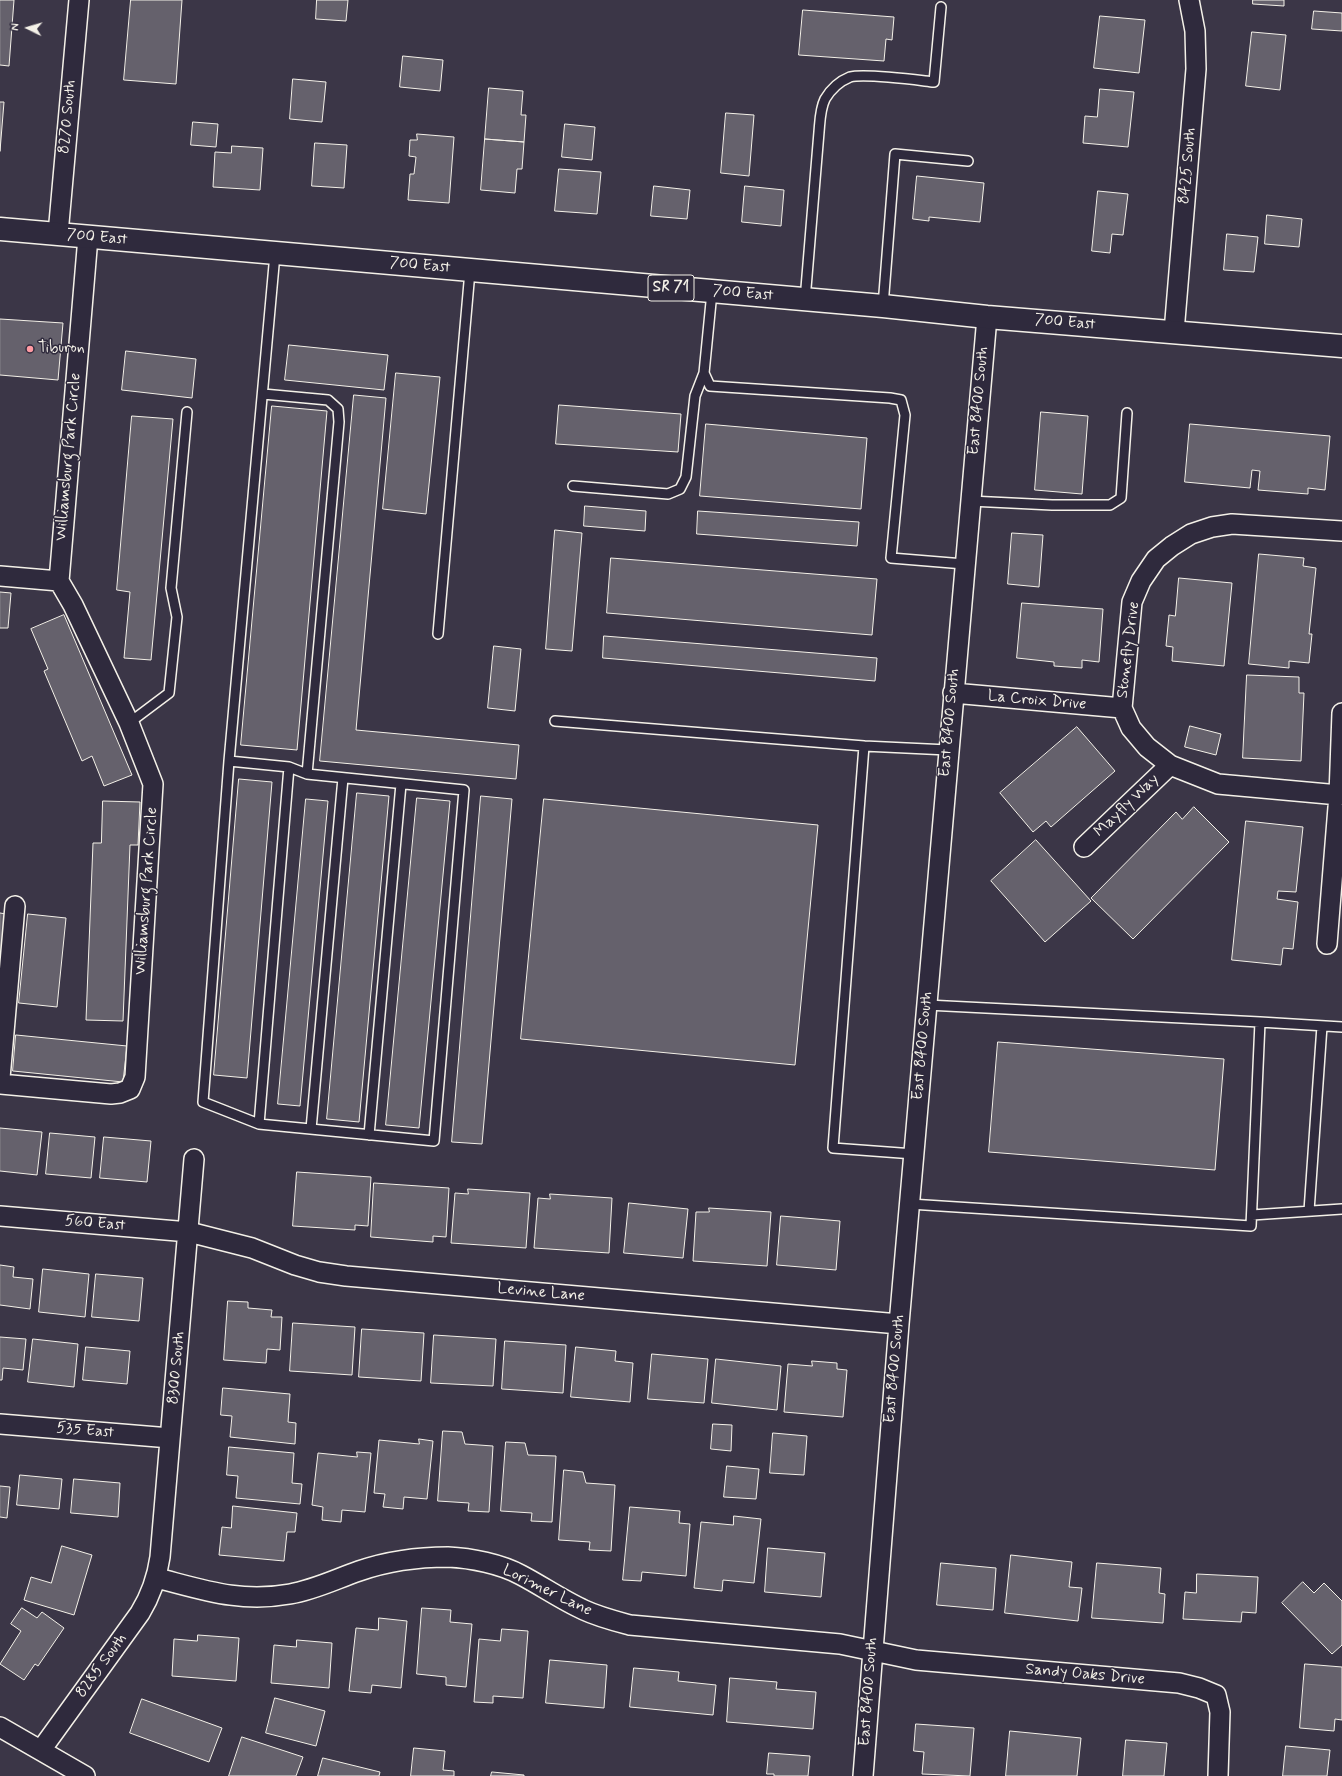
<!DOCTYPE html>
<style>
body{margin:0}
#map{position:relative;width:1342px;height:1776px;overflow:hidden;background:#3b3647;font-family:Mynerve,sans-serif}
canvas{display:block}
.north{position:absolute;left:8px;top:8px;width:40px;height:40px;-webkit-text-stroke:3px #2f2a3d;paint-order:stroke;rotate:275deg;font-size:11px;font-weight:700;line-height:16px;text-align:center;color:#f4f1e8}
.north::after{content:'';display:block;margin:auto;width:14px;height:18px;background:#f4f1e8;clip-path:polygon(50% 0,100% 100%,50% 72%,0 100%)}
</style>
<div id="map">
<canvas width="1342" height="1776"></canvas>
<div class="north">N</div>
</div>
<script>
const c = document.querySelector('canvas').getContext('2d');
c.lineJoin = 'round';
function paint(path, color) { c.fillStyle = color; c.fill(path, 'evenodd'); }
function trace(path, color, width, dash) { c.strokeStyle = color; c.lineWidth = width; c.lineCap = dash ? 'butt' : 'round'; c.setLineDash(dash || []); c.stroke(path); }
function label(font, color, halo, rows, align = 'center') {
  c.font = font + ' Mynerve,sans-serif'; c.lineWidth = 3; c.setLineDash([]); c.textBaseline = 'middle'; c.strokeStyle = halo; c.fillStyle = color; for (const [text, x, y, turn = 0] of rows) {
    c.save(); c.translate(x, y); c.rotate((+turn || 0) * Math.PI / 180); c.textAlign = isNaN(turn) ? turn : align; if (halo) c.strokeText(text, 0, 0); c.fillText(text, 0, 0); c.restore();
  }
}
const building = new Path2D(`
 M 0,0 L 14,0 L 9,66 L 0,65 Z
 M 131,0 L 182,0 L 176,84 L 124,80 Z
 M 317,0 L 348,0 L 346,21 L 316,19 Z
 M 1253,0 L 1284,0 L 1284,6 L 1253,4 Z
 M 803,10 L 894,17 L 892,40 L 886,39 L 884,61 L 799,55 Z
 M 1314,11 L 1342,13 L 1342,31 L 1312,29 Z
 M 1100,16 L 1145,20 L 1139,73 L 1094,68 Z
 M 1252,32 L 1286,35 L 1280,90 L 1246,86 Z
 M 403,56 L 443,60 L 440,91 L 400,87 Z
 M 293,79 L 326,82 L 322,122 L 290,119 Z
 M 489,88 L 523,91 L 521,115 L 526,115 L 524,142 L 485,139 Z
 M 1100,89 L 1134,92 L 1128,147 L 1083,143 L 1085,116 L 1097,117 Z
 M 0,102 L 4,102 L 0,151 Z
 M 726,113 L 754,115 L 749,176 L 721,173 Z
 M 193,122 L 218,124 L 216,147 L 191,145 Z
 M 565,124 L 595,127 L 592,160 L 562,157 Z
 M 417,134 L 454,137 L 449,203 L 408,200 L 410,174 L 414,174 L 416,157 L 409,156 L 410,140 L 417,140 Z
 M 485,139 L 524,142 L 522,169 L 517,169 L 515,193 L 481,190 Z
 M 315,143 L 347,145 L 344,188 L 312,186 Z
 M 232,146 L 263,148 L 260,190 L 213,187 L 215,152 L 231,153 Z
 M 559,169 L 601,172 L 597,214 L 555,211 Z
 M 917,176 L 984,183 L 980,222 L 929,217 L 929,221 L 913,219 Z
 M 654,186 L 690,190 L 687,219 L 651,216 Z
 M 745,186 L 784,190 L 781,226 L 742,222 Z
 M 1098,191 L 1128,194 L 1123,235 L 1112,234 L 1110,253 L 1092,251 Z
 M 1267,215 L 1302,219 L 1299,247 L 1265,244 Z
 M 1227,234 L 1258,237 L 1254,272 L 1224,270 Z
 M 0,319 L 63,323 L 58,380 L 0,375 Z
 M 289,345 L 388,355 L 384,390 L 285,380 Z
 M 126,351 L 196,359 L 192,398 L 122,390 Z
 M 396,373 L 440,377 L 426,514 L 383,509 Z
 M 354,395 L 386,398 L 356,730 L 519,745 L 516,779 L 320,761 Z
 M 559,405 L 681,414 L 678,452 L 556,444 Z
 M 272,406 L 327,411 L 297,750 L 241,745 Z
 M 1041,412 L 1088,416 L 1082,494 L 1035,490 Z
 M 132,416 L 173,419 L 151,660 L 124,658 L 130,592 L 117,590 Z
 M 706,424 L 867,438 L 861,509 L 700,496 Z
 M 1190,424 L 1330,436 L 1325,490 L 1308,488 L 1308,494 L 1258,490 L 1260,471 L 1252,470 L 1250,488 L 1185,482 Z
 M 585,506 L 646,511 L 645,531 L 584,526 Z
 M 698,511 L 859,522 L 857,546 L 697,534 Z
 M 555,530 L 582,533 L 572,651 L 546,649 Z
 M 1012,533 L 1043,535 L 1039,587 L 1008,584 Z
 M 1259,554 L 1304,558 L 1303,566 L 1316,568 L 1309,634 L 1312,634 L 1309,663 L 1289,661 L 1289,668 L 1249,664 Z
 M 611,558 L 877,579 L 872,635 L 607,613 Z
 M 1179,578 L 1232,583 L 1224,666 L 1172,661 L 1173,647 L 1166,646 L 1169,615 L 1175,616 Z
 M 0,592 L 11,593 L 8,628 L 0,628 Z
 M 1022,603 L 1103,609 L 1099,662 L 1082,660 L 1082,668 L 1054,666 L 1054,662 L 1017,658 Z
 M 64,615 L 132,775 L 104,786 L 92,756 L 82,761 L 44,671 L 48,669 L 31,629 Z
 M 604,636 L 877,658 L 875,681 L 603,658 Z
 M 494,646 L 521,649 L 515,711 L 488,708 Z
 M 1247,675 L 1299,677 L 1299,693 L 1304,693 L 1301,761 L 1243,758 Z
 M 1190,726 L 1221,734 L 1216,755 L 1185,747 Z
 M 1077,727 L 1115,771 L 1051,827 L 1046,821 L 1033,832 L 1000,793 Z
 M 239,779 L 272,782 L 247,1078 L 214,1075 Z
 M 357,793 L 389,796 L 359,1122 L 327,1119 Z
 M 481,796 L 512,799 L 482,1144 L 452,1142 Z
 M 417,798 L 450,801 L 419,1128 L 386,1125 Z
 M 306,799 L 328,801 L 300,1106 L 278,1104 Z
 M 544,799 L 818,825 L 795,1065 L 521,1039 Z
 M 103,801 L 140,802 L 138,845 L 130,845 L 123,1021 L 86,1020 L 93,843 L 101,843 Z
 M 1194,807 L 1229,842 L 1133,939 L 1091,898 L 1176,812 L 1182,819 Z
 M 1246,821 L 1303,827 L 1296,892 L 1278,891 L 1277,899 L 1298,902 L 1293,949 L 1283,948 L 1281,965 L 1232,960 Z
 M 1036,840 L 1091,901 L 1045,942 L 991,881 Z
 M 0,913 L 6,914 L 1,964 L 0,964 Z
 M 28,914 L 66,918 L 57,1007 L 19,1003 Z
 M 16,1035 L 127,1046 L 123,1082 L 13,1071 Z
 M 998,1042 L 1224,1059 L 1215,1170 L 989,1152 Z
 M 0,1128 L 42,1132 L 37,1175 L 0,1171 Z
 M 50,1133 L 95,1137 L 91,1178 L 46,1174 Z
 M 104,1137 L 151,1141 L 147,1182 L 100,1178 Z
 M 297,1172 L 371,1177 L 368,1226 L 355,1225 L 355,1230 L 293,1226 Z
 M 374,1183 L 449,1188 L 446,1237 L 433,1236 L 433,1242 L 371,1237 Z
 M 468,1189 L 530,1193 L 526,1248 L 451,1243 L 455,1193 L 468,1194 Z
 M 550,1194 L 612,1198 L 609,1253 L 534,1248 L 538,1198 L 550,1199 Z
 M 629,1203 L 688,1209 L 683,1258 L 624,1253 Z
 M 709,1208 L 771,1212 L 767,1266 L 693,1261 L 696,1212 L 709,1212 Z
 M 781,1216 L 840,1221 L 836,1270 L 777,1265 Z
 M 0,1265 L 14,1267 L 13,1277 L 33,1279 L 30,1309 L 0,1305 Z
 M 43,1269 L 89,1274 L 85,1317 L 39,1312 Z
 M 96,1274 L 143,1278 L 139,1321 L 92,1317 Z
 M 228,1301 L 248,1302 L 248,1308 L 272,1310 L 271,1317 L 282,1317 L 280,1350 L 267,1349 L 266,1363 L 224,1360 Z
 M 293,1323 L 355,1327 L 352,1375 L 290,1371 Z
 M 362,1329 L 424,1333 L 421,1381 L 359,1377 Z
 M 434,1335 L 496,1339 L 493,1386 L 431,1383 Z
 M 0,1337 L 26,1339 L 23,1370 L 3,1368 L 2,1380 L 0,1380 Z
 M 33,1339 L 78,1344 L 74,1387 L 28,1382 Z
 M 505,1341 L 566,1345 L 563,1393 L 502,1389 Z
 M 86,1347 L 130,1351 L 127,1384 L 83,1380 Z
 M 576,1347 L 616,1351 L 615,1361 L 633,1363 L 630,1402 L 571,1397 Z
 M 652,1354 L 708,1359 L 704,1403 L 648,1399 Z
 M 716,1359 L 781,1366 L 777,1410 L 712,1403 Z
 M 812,1361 L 837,1363 L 837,1369 L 847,1370 L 843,1417 L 784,1412 L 788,1364 L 812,1366 Z
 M 223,1388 L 290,1394 L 288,1422 L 296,1423 L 295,1444 L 230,1437 L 232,1416 L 221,1415 Z
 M 713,1424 L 732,1425 L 731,1451 L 711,1449 Z
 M 443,1431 L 462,1432 L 465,1444 L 493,1446 L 489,1512 L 468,1511 L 469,1503 L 438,1501 Z
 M 773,1433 L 807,1436 L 804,1475 L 770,1473 Z
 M 419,1439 L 433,1441 L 427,1499 L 404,1497 L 403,1509 L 383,1507 L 385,1494 L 374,1493 L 379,1440 L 419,1444 Z
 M 506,1442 L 525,1443 L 528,1455 L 556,1456 L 552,1522 L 531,1521 L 532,1513 L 501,1511 Z
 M 229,1447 L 294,1453 L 292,1483 L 302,1484 L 300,1504 L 236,1498 L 238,1476 L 227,1475 Z
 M 357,1452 L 371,1453 L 365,1512 L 342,1510 L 341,1522 L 322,1520 L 323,1507 L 312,1505 L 318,1453 L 357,1457 Z
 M 727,1466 L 759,1469 L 756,1499 L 724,1497 Z
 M 564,1470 L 583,1472 L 586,1483 L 615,1485 L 611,1551 L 589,1550 L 590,1542 L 559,1540 Z
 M 20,1475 L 62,1479 L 59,1509 L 17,1505 Z
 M 74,1479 L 120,1483 L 118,1517 L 71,1513 Z
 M 0,1486 L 10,1487 L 7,1518 L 0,1517 Z
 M 233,1506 L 297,1513 L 295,1532 L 287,1532 L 284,1561 L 219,1555 L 222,1527 L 231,1528 Z
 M 630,1507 L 680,1511 L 679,1523 L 690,1524 L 686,1576 L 642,1572 L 641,1581 L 623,1580 Z
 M 734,1516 L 761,1519 L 754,1583 L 723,1580 L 722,1591 L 694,1588 L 701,1522 L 733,1525 Z
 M 62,1546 L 92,1555 L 74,1615 L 24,1600 L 31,1577 L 51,1583 Z
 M 768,1548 L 825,1553 L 821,1597 L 765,1592 Z
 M 1011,1555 L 1072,1562 L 1069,1587 L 1082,1588 L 1078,1621 L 1005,1613 Z
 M 941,1563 L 996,1568 L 993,1610 L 937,1605 Z
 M 1097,1563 L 1161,1568 L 1159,1593 L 1165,1594 L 1163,1623 L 1092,1618 Z
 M 1197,1574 L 1258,1577 L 1256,1613 L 1242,1612 L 1241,1622 L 1183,1619 L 1185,1592 L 1196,1593 Z
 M 1303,1582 L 1314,1593 L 1324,1583 L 1342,1601 L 1342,1645 L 1332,1654 L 1282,1603 Z
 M 22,1608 L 37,1618 L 42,1612 L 64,1628 L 38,1666 L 35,1664 L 24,1680 L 0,1664 L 21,1631 L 11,1624 Z
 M 422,1608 L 451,1610 L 450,1622 L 472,1624 L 466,1687 L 446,1685 L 446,1677 L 417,1674 Z
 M 379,1618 L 407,1621 L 401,1688 L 372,1685 L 371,1693 L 349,1691 L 356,1628 L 378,1630 Z
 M 502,1629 L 528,1631 L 523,1698 L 493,1696 L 493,1703 L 474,1702 L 479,1639 L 500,1641 Z
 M 198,1635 L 239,1638 L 236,1681 L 172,1676 L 174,1639 L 197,1641 Z
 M 297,1640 L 332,1643 L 329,1688 L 271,1683 L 274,1645 L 296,1647 Z
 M 550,1660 L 607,1665 L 604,1708 L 546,1703 Z
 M 1305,1664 L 1342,1667 L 1342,1720 L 1335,1719 L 1334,1731 L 1300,1728 Z
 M 634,1668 L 679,1672 L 678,1681 L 716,1685 L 713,1715 L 630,1707 Z
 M 730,1678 L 777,1682 L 776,1689 L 816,1692 L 813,1729 L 727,1722 Z
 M 275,1698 L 325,1711 L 316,1746 L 266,1733 Z
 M 142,1699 L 222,1728 L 209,1762 L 130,1733 Z
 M 916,1724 L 974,1728 L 970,1776 L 922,1774 L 924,1752 L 914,1751 Z
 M 1010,1731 L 1081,1738 L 1077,1776 L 1006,1776 Z
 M 242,1737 L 303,1757 L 296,1776 L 229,1776 Z
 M 1126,1740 L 1167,1743 L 1164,1776 L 1123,1776 Z
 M 1286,1746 L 1330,1750 L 1327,1776 L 1283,1776 Z
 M 414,1748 L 445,1751 L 443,1770 L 454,1771 L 454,1776 L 411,1776 Z
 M 769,1753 L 810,1756 L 808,1776 L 774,1776 L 774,1774 L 767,1774 Z
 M 323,1758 L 380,1772 L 379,1776 L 318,1776 Z
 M 492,1772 L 524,1775 L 524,1776 L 491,1776 Z`);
paint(building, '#65616c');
trace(building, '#f4f1e8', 1);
const service = new Path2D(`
 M 712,292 L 704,373 L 710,386 L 890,398 L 901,400 L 905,415 L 891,558 L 964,564
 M 805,300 L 819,132 C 820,121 820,109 825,99 C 831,89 840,81 850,77 C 865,73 916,80 934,82 L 941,7
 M 883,306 L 895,154 L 968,161
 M 263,394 L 328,400 L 338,409 L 339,422 L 307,774
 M 573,486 L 668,494 L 680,489 L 686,477 L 695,396 L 704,373
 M 970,501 L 1052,505 L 1110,505 L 1121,498 L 1127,413
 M 438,634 L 470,271
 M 555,721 L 864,746
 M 129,723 L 169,693 L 177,617 L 171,588 L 187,412
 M 229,761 L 289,767 L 307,774 L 464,790 L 434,1141 L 259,1124 L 203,1102 L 229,761 L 275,254
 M 1260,1022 L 1342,1027
 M 259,1124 L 289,767
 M 311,1129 L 343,778
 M 369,1135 L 401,784
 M 914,1154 L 833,1148 L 864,746 L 948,750
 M 910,1204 L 1251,1226 L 1260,1022 L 927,1005
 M 1309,1211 L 1322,1026
 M 1252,1215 L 1342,1209`);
const minor = new Path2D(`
 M 58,234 L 79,0
 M 1174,332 L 1196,69 L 1195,31 L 1189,0
 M 0,576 L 59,581
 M 953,693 L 1122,708
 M 1339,795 L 1218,784 L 1170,765 L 1147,747 L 1131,728 L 1122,708 L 1132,602 L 1141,581 L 1156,559 L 1172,546 L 1191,534 L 1212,527 L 1232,524 L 1342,531
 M 1084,847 L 1170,765
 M 1327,944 L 1339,795 L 1342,713
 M 0,1078 L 15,906
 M 0,1084 L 111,1094 L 120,1093 L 130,1089 L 135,1077 L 153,784 L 129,723 L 73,605 L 59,581 L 88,237
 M 0,1216 L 189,1232 L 252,1248 L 295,1265 L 319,1272 L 346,1276 L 899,1324
 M 0,1424 L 170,1438
 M 157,1578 C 204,1590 240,1603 290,1594 C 314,1590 336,1579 359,1571 C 388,1561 417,1557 448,1557 C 471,1558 501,1564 521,1575 C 542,1586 562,1600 584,1610 C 599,1617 615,1621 630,1625 L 840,1644 L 916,1660 L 1179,1683 L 1199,1688 L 1216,1695 L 1220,1712 L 1218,1776
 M 0,1727 L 85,1776
 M 41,1750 L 140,1613 C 151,1595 157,1578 160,1557 L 194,1159
 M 863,1776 L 899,1324 L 987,317`);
const primary = new Path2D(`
 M 0,229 L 883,306 L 987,317 L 1342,346`);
trace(service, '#f4f1e8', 12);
trace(minor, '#f4f1e8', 22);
trace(primary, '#f4f1e8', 25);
trace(service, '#2f2a3d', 9);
trace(minor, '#2f2a3d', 19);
trace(primary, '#2f2a3d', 22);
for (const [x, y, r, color] of [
 [30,349,4,"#ff9aa2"]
]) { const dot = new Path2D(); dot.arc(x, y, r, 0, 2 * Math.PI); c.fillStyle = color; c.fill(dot); trace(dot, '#2f2a3d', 1.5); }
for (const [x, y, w] of [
 [671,288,46]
]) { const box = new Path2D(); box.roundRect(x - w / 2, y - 13, w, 26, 3); c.fillStyle = '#2f2a3d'; c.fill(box); trace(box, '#f4f1e8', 1); }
label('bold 15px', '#f4f1e8', null, [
 ["SR 71",671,288]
]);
label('16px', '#f4f1e8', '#2f2a3d', [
 ["8270 South",68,117,-85],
 ["8425 South",1188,166,-85],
 ["700 East",97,238,5],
 ["700 East",420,266,5],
 ["700 East",743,294,5],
 ["700 East",1065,323,5],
 ["East 8400 South",979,401,-85],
 ["Williamsburg Park Circle",69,457,-85],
 ["Stonefly Drive",1129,650,-83],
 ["La Croix Drive",1037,701,5],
 ["East 8400 South",950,723,-85],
 ["Mayfly Way",1127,806,-44],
 ["Williamsburg Park Circle",147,891,-86],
 ["East 8400 South",923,1046,-85],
 ["560 East",95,1224,5],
 ["Levine Lane",541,1293,5],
 ["8300 South",177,1368,-85],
 ["East 8400 South",895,1369,-85],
 ["535 East",85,1431,5],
 ["Lorimer Lane",547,1591,26],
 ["8285 South",102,1666,-54],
 ["Sandy Oaks Drive",1085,1675,5],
 ["East 8400 South",869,1692,-86]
]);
label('16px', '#f4f1e8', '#2f2a3d', [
 ["Tiburon",38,349]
], 'left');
</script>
